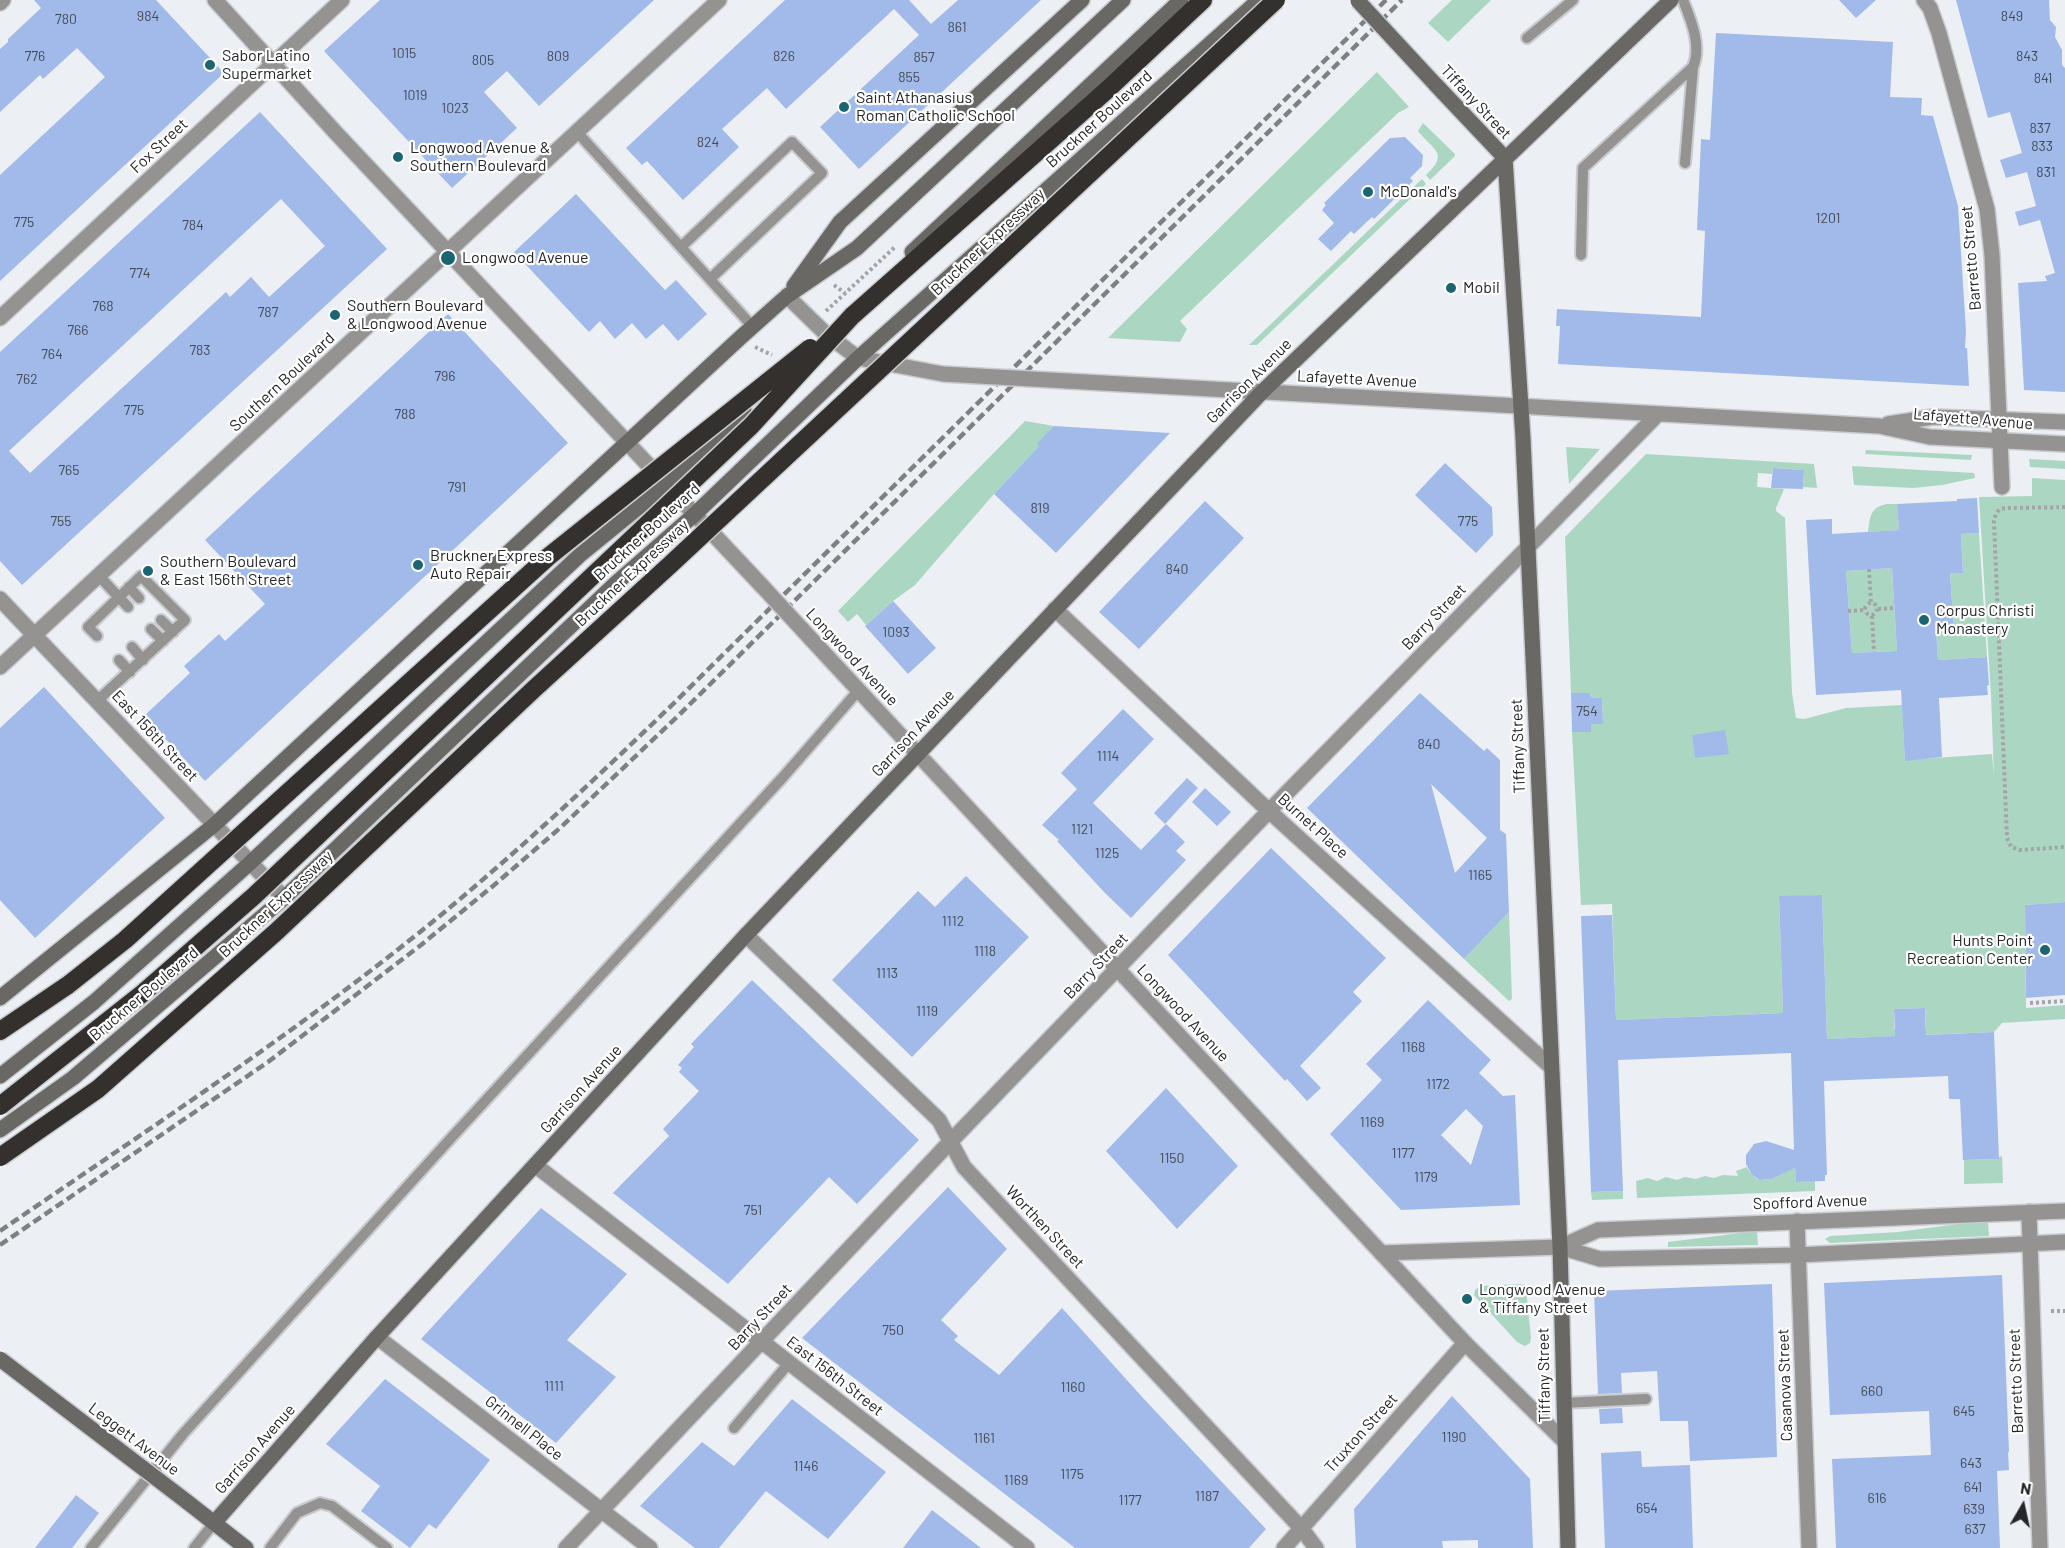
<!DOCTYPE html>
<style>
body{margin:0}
#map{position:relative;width:2065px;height:1548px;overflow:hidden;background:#eceff4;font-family:Barlow,sans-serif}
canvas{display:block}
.north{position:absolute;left:1993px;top:1476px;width:60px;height:60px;-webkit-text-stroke:4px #fff;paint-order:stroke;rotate:9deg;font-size:16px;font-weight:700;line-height:24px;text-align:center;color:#252628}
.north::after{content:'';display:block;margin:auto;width:21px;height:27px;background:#252628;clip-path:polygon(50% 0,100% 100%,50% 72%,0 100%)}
</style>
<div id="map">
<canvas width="2065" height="1548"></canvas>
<div class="north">N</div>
</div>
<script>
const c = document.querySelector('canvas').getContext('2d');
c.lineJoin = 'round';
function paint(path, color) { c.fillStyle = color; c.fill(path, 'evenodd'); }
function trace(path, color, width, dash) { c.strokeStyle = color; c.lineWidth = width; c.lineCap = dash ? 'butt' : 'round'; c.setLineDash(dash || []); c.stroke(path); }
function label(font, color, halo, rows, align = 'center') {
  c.font = font + ' Barlow,sans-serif'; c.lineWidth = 4.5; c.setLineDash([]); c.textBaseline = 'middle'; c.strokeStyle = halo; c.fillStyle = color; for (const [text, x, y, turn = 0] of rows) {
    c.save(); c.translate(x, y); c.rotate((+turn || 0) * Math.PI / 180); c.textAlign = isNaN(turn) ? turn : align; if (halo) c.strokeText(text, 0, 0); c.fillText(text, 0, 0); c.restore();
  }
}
paint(new Path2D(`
 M 1452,0 L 1491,0 L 1448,42 L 1428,23 Z
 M 1377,72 L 1409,107 L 1398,113 L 1180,321 L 1187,329 L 1180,342 L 1108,338 Z
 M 1423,123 L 1455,154 L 1455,156 L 1430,180 L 1426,175 C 1450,153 1433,150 1418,131 Z
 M 1422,179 L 1426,184 L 1409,200 L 1257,345 L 1249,345 Z
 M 1025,421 L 1054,426 L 1039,446 L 994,494 L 915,585 L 893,601 L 866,625 L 857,614 L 848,622 L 838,611 Z
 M 1566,447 L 1600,449 L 1569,484 Z
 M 1866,450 L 1972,455 L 1971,460 L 1865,454 Z
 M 1646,454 L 1814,464 L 1817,488 L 1803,487 L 1804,470 L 1773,468 L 1772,474 L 1758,473 L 1757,487 L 1784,489 L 1776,508 L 1776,511 L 1785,518 L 1792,693 L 1796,718 L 1804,719 L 1846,708 L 1902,705 L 1905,760 L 1992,754 L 1994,776 L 1991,695 L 1979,497 L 2032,496 L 2032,478 L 2065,480 L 2065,902 L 2025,905 L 2026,1008 L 2065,1005 L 2065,1019 L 2002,1023 L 1994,1032 L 1923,1035 L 1926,1027 L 1925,1008 L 1894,1009 L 1894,1028 L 1898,1036 L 1827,1039 L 1822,895 L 1779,897 L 1783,1013 L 1616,1020 L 1612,904 L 1581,905 L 1572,732 L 1591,732 L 1591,724 L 1603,723 L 1602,698 L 1591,698 L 1590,693 L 1571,693 L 1565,537 Z
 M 2029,459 L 2065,461 L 2065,469 L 2030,467 Z
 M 1852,466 L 1974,473 L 1975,478 L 1942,485 L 1913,488 L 1854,485 Z
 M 1887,504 L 1897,504 L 1899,530 L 1868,532 C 1870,517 1870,507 1887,504 Z
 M 1979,533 L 1987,657 L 1938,660 L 1936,630 L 1954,629 L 1950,573 L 1963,572 L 1961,534 Z
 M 1892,568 L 1897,651 L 1852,653 L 1846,571 Z
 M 1509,912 L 1512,999 L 1509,1001 L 1464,959 Z
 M 2002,1156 L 2003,1183 L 1964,1184 L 1964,1160 L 1999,1159 L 1999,1157 Z
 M 1747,1167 C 1759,1192 1777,1174 1795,1168 L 1796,1182 L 1815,1181 L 1815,1191 L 1637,1198 L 1636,1181 L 1648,1178 L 1657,1181 L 1666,1177 L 1677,1180 L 1685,1177 L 1696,1179 L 1705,1176 L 1714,1178 L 1723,1175 L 1738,1176 L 1736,1171 Z
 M 1623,1191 L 1623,1199 L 1592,1200 L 1591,1192 Z
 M 1988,1220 L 1989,1236 L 1830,1243 L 1825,1239 L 1830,1236 L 1898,1232 Z
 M 1757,1231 L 1758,1245 L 1668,1247 L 1668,1242 Z
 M 1521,1284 L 1525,1285 L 1526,1289 L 1531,1338 L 1530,1343 L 1525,1346 L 1517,1342 L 1474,1295 L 1475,1290 L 1480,1286 Z`), '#abd7c2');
paint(new Path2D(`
 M 34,0 L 156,0 L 224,73 L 0,281 L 0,175 L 105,77 L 77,48 L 43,79 L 40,75 L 0,112 L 0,49 L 8,42 L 8,39 L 41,8 Z
 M 380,0 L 654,0 L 539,106 L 507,71 L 484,92 L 517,128 L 452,188 L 324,51 Z
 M 785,0 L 909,0 L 931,24 L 958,0 L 1041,0 L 859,169 L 820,127 L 919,35 L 894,9 L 786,109 L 767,88 L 722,129 L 739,147 L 683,200 L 647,161 L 642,165 L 626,148 Z
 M 1839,0 L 1876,0 L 1856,18 Z
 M 1956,0 L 2049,0 L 2050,20 L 2056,27 L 2055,37 L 2062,50 L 2062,65 L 2065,68 L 2065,392 L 2024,390 L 2018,283 L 2047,281 L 2045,276 L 2055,273 L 2040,220 L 2019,226 L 2015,212 L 2036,206 L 2027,172 L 2006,178 L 2000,160 L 2022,153 L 2010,112 L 1988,118 Z
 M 1716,33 L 1893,42 L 1890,97 L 1922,98 L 1921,115 L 1933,116 L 1958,206 L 1966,331 L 1965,348 L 1967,348 L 1969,386 L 1558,364 L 1560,326 L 1556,326 L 1557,309 L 1701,317 L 1705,231 L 1697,230 L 1701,139 L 1710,140 Z
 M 260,112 L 387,249 L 22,585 L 0,561 L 0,352 ZM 281,199 L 325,246 L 269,297 L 251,277 L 230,297 L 226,292 L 30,473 L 9,451 Z
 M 1405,137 L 1423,155 L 1422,166 L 1410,178 L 1413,181 L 1374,219 L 1372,217 L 1354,234 L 1351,231 L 1331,251 L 1318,239 L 1334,223 L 1322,210 L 1326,205 L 1324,203 L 1390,138 Z
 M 576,194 L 665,290 L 676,280 L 707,314 L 678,341 L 663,324 L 646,339 L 632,323 L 615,339 L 600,321 L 589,332 L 514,252 Z
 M 448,314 L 568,443 L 205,781 L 144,716 L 190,673 L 184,666 L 219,634 L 225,641 L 265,604 L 205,540 Z
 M 1054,426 L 1170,433 L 1056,553 L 994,494 L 1039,446 L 1037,444 Z
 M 1445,463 L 1492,507 L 1493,535 L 1476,553 L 1415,495 Z
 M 1773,468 L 1804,470 L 1803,489 L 1771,488 Z
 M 1977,498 L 1979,533 L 1961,534 L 1963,573 L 1950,573 L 1954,629 L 1936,630 L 1938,660 L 1987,657 L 1989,685 L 1987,686 L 1988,695 L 1939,698 L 1942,757 L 1905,761 L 1901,690 L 1816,695 L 1806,520 L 1832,519 L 1832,534 L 1899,530 L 1897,504 L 1957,501 L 1957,499 ZM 1892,568 L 1897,651 L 1852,653 L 1846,571 Z
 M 1205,501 L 1244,538 L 1139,649 L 1099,612 Z
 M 893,601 L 936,648 L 908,674 L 865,626 Z
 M 44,687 L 165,818 L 35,938 L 0,900 L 0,728 Z
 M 1420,693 L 1484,751 L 1487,748 L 1500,760 L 1500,830 L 1506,834 L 1509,912 L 1464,959 L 1307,808 ZM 1431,784 L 1487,838 L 1455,873 Z
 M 1571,693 L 1590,693 L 1591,698 L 1602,698 L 1603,724 L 1591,724 L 1591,732 L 1572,732 Z
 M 1123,709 L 1154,739 L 1093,803 L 1141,850 L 1166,824 L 1185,842 L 1176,851 L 1186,860 L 1131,918 L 1105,893 L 1057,841 L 1059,840 L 1042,825 L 1077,789 L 1061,773 Z
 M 1725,730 L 1729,754 L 1695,758 L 1692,735 Z
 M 1187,778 L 1198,788 L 1165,824 L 1154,813 Z
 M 1205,788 L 1231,812 L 1217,826 L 1192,802 Z
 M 1271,848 L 1386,958 L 1353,992 L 1362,1001 L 1300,1066 L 1321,1088 L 1307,1101 L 1287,1079 L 1285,1081 L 1168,955 Z
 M 966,876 L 1029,937 L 912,1057 L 832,980 L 918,891 L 935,907 Z
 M 1822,895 L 1827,1039 L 1895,1036 L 1894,1009 L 1925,1008 L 1926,1035 L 1994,1032 L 1999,1159 L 1963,1160 L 1960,1099 L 1949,1099 L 1948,1076 L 1824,1081 L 1827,1175 L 1825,1175 L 1825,1181 L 1796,1182 L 1795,1168 L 1771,1179 L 1760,1180 L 1752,1175 L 1746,1164 L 1746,1155 L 1754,1144 L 1766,1141 L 1794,1150 L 1791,1053 L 1618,1060 L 1623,1191 L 1591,1192 L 1581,916 L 1612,915 L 1616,1020 L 1783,1013 L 1779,896 Z
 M 2065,902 L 2065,995 L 2026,998 L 2025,905 Z
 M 752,980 L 919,1140 L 857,1204 L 829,1177 L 728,1284 L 613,1193 L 669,1136 L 663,1129 L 699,1091 L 679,1072 L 682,1068 L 678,1065 L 694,1047 L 691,1044 Z
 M 1428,1000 L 1491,1060 L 1479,1073 L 1503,1096 L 1515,1095 L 1520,1205 L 1401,1210 L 1330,1134 L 1382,1080 L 1366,1064 ZM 1466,1109 L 1483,1126 L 1471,1165 L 1441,1135 Z
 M 1166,1088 L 1238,1166 L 1177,1229 L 1106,1151 Z
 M 948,1187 L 1007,1249 L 941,1320 L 958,1336 L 954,1340 L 999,1375 L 1062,1308 L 1144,1399 L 1266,1529 L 1249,1548 L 1075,1548 L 802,1338 Z
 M 541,1208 L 627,1274 L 567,1340 L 616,1377 L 556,1443 L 421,1339 Z
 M 2002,1275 L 2009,1452 L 2008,1452 L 2009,1470 L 1997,1471 L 2000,1548 L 1836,1548 L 1832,1459 L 1931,1455 L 1929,1411 L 1830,1415 L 1824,1283 Z
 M 1772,1284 L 1777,1457 L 1690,1461 L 1688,1421 L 1660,1421 L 1657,1371 L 1621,1373 L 1622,1393 L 1598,1394 L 1594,1291 Z
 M 385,1379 L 490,1460 L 436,1529 L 429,1524 L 410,1548 L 361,1511 L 380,1486 L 326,1444 Z
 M 1452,1396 L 1530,1479 L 1533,1548 L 1478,1548 L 1478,1540 L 1442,1541 L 1443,1548 L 1356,1548 L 1354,1509 Z
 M 792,1399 L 886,1472 L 828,1539 L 766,1491 L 719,1548 L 695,1548 L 640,1506 L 702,1442 L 734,1466 Z
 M 1622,1408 L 1623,1423 L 1600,1424 L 1599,1409 Z
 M 1641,1451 L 1642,1467 L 1690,1465 L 1693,1548 L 1605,1548 L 1601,1453 Z
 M 76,1495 L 99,1513 L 72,1548 L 35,1548 Z
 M 932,1510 L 981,1548 L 903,1548 Z`), '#a1baea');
const service = new Path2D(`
 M 1527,38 L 1573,0
 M 577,132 L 753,327
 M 1685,163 L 1693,67
 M 681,247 L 792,142 L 822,173 L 710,279
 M 1581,255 L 1583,168 L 1693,67 C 1702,46 1691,20 1683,0
 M 99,576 L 128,607
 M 129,587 L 139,598
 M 161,620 L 173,632
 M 151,629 L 163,641
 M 97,636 L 88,627 L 141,576 L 185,620 L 97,701
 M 132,647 L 143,660
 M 119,660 L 130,672
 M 1563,1403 L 1646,1399
 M 734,1428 L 789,1363
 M 91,1548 L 183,1434 L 452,1137 L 784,776 L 858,691
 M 194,1548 L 214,1523
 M 270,1548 L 297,1513 L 320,1503 L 332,1506 L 387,1548`);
const pedestrian = new Path2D(`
 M 1528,547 L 1658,414`);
const minor = new Path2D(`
 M 1924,0 L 1930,8 L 1939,33 L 1987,209 L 1992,255 L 2002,487
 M 0,3 L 3,0
 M 0,318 L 342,0
 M 0,599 L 284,898
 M 1055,609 L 1269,811 L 1550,1066
 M 746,935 L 939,1120 L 964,1167 L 1301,1528 L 1316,1548
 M 535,1165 L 1027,1548
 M 2029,1212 L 2040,1548
 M 1797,1221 L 1809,1548
 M 377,1337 L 650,1548
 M 566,1548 L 951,1141 L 1269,811 L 1528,547
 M 1284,1548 L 1465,1343`);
const tertiary = new Path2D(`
 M 215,0 L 336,133 L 763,587
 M 787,296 L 825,333 L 858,358 L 943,374
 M 1067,381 L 1879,426 L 1930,437 L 2065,444
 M 1888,424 L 1933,417 L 2065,422
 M 824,653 L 1465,1343 L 1564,1441
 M 0,667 L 719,0
 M 1560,1247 L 1598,1230 L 2065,1211
 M 1381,1253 L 1560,1247 L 1600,1259 L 1798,1255 L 2065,1242`);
const secondary = new Path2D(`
 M 1435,84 L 1505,158 L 1523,439 L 1560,1247 L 1568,1548
 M 912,252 L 1181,0
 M 794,286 L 840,222 L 1082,0
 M 0,998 L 214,825 L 741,337 L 787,296 L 857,248 L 1123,0
 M 0,1076 L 94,1002 L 250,863 L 580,555 L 666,485 L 744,410
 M 0,1130 L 73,1078 L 284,898 L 615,584 L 694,515 L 858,358 L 1259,0
 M 186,1501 L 246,1548
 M 214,1523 L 377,1337 L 746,935 L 1262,392 L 1671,0`);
const motorway = new Path2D(`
 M 852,316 L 1107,90 L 1203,0
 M 0,1031 L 68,985`);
trace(service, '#c8cbcf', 14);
trace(pedestrian, '#c8cbcf', 18);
trace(minor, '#c8cbcf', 18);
trace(tertiary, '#c8cbcf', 18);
trace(secondary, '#c8cbcf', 18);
trace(motorway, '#c8cbcf', 21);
trace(new Path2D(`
 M 834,285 L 845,293
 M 826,311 L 895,247
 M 755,347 L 772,355
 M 2065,507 C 2055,508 2004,507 2001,509 C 1996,511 1995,517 1994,521 L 2007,838 L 2011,847 L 2020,850 L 2065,847
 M 1869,569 L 1871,603
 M1865 609a6 6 0 1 1 12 0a6 6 0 1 1-12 0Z
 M 1878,609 L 1895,608
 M 1848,611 L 1865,610
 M 1872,616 L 1874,652
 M 2030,1003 L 2065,1001
 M 2051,1311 L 2065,1311`), '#a2a4a8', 4, [3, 3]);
trace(service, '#959391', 10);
trace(pedestrian, '#959391', 15);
trace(minor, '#959391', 15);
trace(tertiary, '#959391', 15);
trace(secondary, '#6a6865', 15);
trace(motorway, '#33302d', 18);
trace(new Path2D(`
 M 0,1231 C 140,1135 282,1042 415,936 C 505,864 589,785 672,705 L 1386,0
 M 0,1245 L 268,1062 L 421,945 L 493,886 L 560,828 L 681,713 L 1402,0`), '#7e8083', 4.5, [9, 4.5]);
const tertiaryBridge = new Path2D(`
 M 943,374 L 1067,381
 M 763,587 L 824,653`);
const secondaryBridge = new Path2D(`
 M 1358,1 L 1435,84
 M 0,1359 L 186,1501`);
const motorwayBridge = new Path2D(`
 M 68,985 L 125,940 L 548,557 L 810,348
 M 0,1106 L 143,993 L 254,896 L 751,426 L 852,316
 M 0,1157 L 98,1089 L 276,932 L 534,689 L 671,564 L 1276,0`);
trace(tertiaryBridge, '#c8cbcf', 18, []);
trace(secondaryBridge, '#c8cbcf', 18, []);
trace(motorwayBridge, '#c8cbcf', 21, []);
trace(tertiaryBridge, '#959391', 15);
trace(secondaryBridge, '#6a6865', 15);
trace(motorwayBridge, '#33302d', 18);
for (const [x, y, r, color] of [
 [210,65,6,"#1b6471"],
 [844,107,6,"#1b6471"],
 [398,157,6,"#1b6471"],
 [1368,192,6,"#1b6471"],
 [448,258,8,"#1b6471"],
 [1451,288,6,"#1b6471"],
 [335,315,6,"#1b6471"],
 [418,565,6,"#1b6471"],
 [148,571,6,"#1b6471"],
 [1924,620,6,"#1b6471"],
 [2045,950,6,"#1b6471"],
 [1467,1299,6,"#1b6471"]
]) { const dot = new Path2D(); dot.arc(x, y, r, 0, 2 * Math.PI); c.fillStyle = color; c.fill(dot); trace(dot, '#fff', 2); }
label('14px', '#444b58', null, [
 ["984",148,16],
 ["849",2012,16],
 ["780",66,19],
 ["861",957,27],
 ["1015",404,53],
 ["776",35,56],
 ["809",558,56],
 ["826",784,56],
 ["843",2027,56],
 ["857",924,57],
 ["805",483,60],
 ["855",909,77],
 ["841",2043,78],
 ["1019",415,95],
 ["1023",455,108],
 ["837",2040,128],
 ["824",708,142],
 ["833",2042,146],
 ["831",2046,172],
 ["1201",1828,218],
 ["775",24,222],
 ["784",193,225],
 ["774",140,273],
 ["768",103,306],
 ["787",268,312],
 ["766",78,330],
 ["783",200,350],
 ["764",52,354],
 ["796",445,376],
 ["762",27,379],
 ["775",134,410],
 ["788",405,414],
 ["765",69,470],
 ["791",457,487],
 ["819",1040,508],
 ["755",61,521],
 ["775",1468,521],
 ["840",1177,569],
 ["1093",896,632],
 ["754",1587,711],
 ["840",1429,744],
 ["1114",1108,756],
 ["1121",1082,829],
 ["1125",1107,853],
 ["1165",1480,875],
 ["1112",953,921],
 ["1118",985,951],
 ["1113",887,973],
 ["1119",927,1011],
 ["1168",1413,1047],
 ["1172",1438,1084],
 ["1169",1372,1122],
 ["1177",1403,1153],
 ["1150",1172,1158],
 ["1179",1426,1177],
 ["751",753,1210],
 ["750",893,1330],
 ["1111",554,1386],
 ["1160",1073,1387],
 ["660",1872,1391],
 ["645",1964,1411],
 ["1190",1454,1437],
 ["1161",984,1438],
 ["643",1971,1463],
 ["1146",806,1466],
 ["1175",1072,1474],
 ["1169",1016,1480],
 ["641",1973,1487],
 ["1187",1207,1496],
 ["616",1877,1498],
 ["1177",1130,1500],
 ["654",1647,1508],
 ["639",1974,1509],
 ["637",1975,1529]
]);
label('16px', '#252628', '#fff', [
 ["Sabor Latino",222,56],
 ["Supermarket",222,74],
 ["Saint Athanasius",856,98],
 ["Roman Catholic School",856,116],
 ["Longwood Avenue &",410,148],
 ["Southern Boulevard",410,166],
 ["McDonald's",1380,192],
 ["Longwood Avenue",462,258],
 ["Mobil",1463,288],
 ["Southern Boulevard",347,306],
 ["& Longwood Avenue",347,324],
 ["Bruckner Express",430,556],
 ["Auto Repair",430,574],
 ["Southern Boulevard",160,562],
 ["& East 156th Street",160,580],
 ["Corpus Christi",1936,611],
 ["Monastery",1936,629],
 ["Hunts Point",2033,941,"right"],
 ["Recreation Center",2033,959,"right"],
 ["Longwood Avenue",1479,1290],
 ["& Tiffany Street",1479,1308]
], 'left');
label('16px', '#252628', '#fff', [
 ["Tiffany Street",1476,102,47],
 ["Bruckner Boulevard",1099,119,-42],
 ["Fox Street",159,146,-43],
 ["Bruckner Expressway",988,242,-43],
 ["Barretto Street",1971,258,-95],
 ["Lafayette Avenue",1357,379,3],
 ["Garrison Avenue",1249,381,-45],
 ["Southern Boulevard",282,382,-43],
 ["Lafayette Avenue",1973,419,5],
 ["Bruckner Boulevard",647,532,-42],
 ["Bruckner Expressway",632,573,-43],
 ["Barry Street",1434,617,-46],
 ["Longwood Avenue",852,657,47],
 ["Garrison Avenue",913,733,-47],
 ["East 156th Street",155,736,47],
 ["Tiffany Street",1518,746,-92],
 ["Burnet Place",1313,826,42],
 ["Bruckner Expressway",276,904,-43],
 ["Barry Street",1096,966,-46],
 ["Bruckner Boulevard",144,994,-40],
 ["Longwood Avenue",1183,1013,47],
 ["Garrison Avenue",581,1089,-48],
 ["Spofford Avenue",1810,1202,-2],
 ["Worthen Street",1045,1227,47],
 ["Barry Street",760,1317,-47],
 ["Tiffany Street",1544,1375,-91],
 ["East 156th Street",835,1376,38],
 ["Barretto Street",2016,1381,-92],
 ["Casanova Street",1785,1385,-92],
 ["Grinnell Place",524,1428,38],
 ["Truxton Street",1361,1433,-48],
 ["Leggett Avenue",134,1439,37],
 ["Garrison Avenue",255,1449,-49]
]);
</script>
